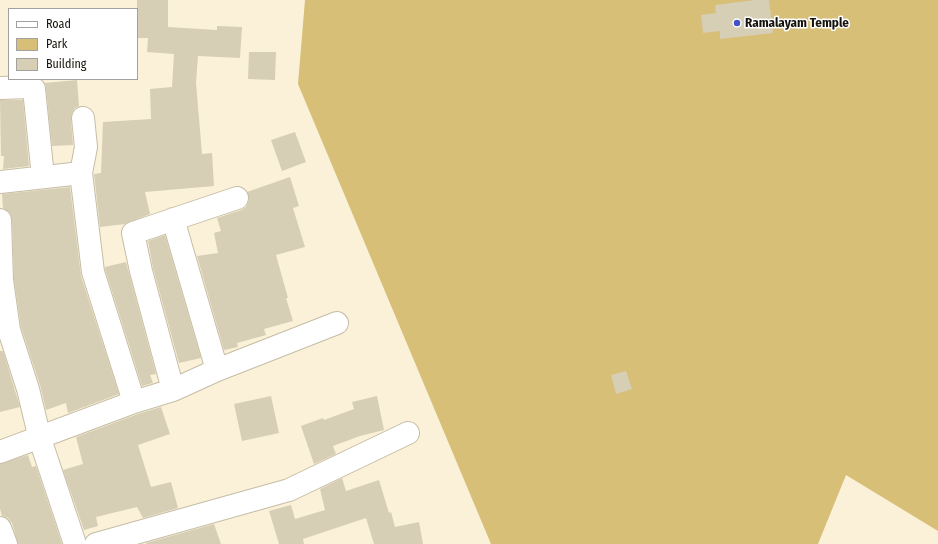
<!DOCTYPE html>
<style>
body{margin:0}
#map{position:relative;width:938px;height:544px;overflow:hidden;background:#faf1d8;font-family:"Fira Sans Condensed",sans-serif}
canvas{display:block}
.legend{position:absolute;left:8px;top:8px;width:130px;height:72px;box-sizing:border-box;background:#fff;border:1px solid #a2a19d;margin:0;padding:5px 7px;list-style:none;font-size:12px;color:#16130b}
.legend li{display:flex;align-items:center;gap:8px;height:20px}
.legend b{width:20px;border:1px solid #a2a19d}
</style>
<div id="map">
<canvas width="938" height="544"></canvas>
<ul class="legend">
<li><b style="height:5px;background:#fff"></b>Road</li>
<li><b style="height:11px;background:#d7bf77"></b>Park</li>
<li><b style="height:11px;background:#d7ceb6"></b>Building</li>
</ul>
</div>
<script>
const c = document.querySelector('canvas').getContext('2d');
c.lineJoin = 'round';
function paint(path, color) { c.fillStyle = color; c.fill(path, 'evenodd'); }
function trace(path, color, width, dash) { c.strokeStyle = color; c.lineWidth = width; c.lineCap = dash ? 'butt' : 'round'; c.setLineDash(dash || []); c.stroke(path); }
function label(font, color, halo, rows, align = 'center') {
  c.font = font + ' "Fira Sans Condensed",sans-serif'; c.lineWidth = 3; c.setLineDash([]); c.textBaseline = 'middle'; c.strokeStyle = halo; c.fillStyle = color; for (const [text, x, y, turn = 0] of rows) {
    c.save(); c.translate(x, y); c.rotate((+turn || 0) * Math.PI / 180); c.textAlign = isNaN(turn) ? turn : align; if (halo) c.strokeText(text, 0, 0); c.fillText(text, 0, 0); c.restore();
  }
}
paint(new Path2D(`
 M 305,0 L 938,0 L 938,531 L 846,475 L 818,544 L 491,544 L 298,84 Z`), '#d7bf77');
paint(new Path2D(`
 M 137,0 L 168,0 L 168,27 L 217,30 L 217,26 L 242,27 L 240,58 L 198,56 L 196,83 L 202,154 L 212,153 L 214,186 L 145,192 L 150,214 L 125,224 L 100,227 L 94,174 L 101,173 L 103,122 L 151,119 L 150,89 L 172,87 L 174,54 L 147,52 L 148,38 L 137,38 Z
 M 755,0 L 769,0 L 773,33 L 720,39 L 720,31 L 703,33 L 701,15 L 716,13 L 715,5 Z
 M 249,52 L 276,52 L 275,80 L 248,79 Z
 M 77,80 L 79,106 L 75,108 L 72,113 L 71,119 L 73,145 L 52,146 L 46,88 L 45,83 Z
 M 0,100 L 23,100 L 29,166 L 3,169 L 4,156 L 1,156 Z
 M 295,132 L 306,162 L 282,171 L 271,140 Z
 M 290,177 L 299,206 L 293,208 L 305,247 L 276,255 L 288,298 L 286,298 L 293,321 L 264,329 L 266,335 L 237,343 L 238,347 L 224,350 L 197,256 L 218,253 L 214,233 L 221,231 L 217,218 L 241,210 L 246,207 L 249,200 L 247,192 Z
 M 70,187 L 81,276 L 119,394 L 68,413 L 66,403 L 46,410 L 40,385 L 21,327 L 14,279 L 12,220 L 10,213 L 3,208 L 2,194 Z
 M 165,235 L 201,358 L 179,363 L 153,268 L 148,241 Z
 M 126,262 L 156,374 L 150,375 L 153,383 L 142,386 L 105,269 L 105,267 Z
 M 0,351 L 3,351 L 20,407 L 0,412 Z
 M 626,371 L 632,389 L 616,394 L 611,375 Z
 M 271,396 L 279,433 L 242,441 L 234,404 Z
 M 377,396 L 384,430 L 360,436 L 333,446 L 336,454 L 314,464 L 301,426 L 323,418 L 324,420 L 354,409 L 352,402 Z
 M 161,407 L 170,434 L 138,445 L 151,487 L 171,482 L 178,508 L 143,518 L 137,507 L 96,517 L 98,526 L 84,530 L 63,470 L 83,464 L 76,437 L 138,414 Z
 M 28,455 L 32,467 L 36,466 L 62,544 L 18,544 L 12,523 L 8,518 L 2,516 L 0,509 L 0,464 Z
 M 342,478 L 346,491 L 379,480 L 389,513 L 391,512 L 395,527 L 419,522 L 423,544 L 374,544 L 366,518 L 303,539 L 304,544 L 279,544 L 269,511 L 291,505 L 295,519 L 325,510 L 320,489 Z
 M 214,524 L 221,544 L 146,544 L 146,543 Z`), '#d7ceb6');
const minor = new Path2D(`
 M 0,88 L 29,87 L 34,89 L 43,177
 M 81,173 L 86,147 L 83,118
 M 0,182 L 81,173 L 93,272 L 134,402 L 0,452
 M 173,219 L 217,370
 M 0,220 L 2,280 L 9,330 L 28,389 L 40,439 L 75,544
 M 173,390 L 217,370 L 337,323
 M 134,402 L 173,390 L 141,271 L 133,233 L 237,198
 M 0,528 L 6,544
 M 96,544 L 289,490 L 408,433`);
trace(minor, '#c5bda5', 24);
trace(minor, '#fff', 22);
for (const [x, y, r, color] of [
 [737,23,4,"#4153c6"]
]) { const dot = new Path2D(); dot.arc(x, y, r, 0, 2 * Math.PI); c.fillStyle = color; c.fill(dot); trace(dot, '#fff', 1.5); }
label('bold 13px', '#16130b', '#fff', [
 ["Ramalayam Temple",745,23]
], 'left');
</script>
